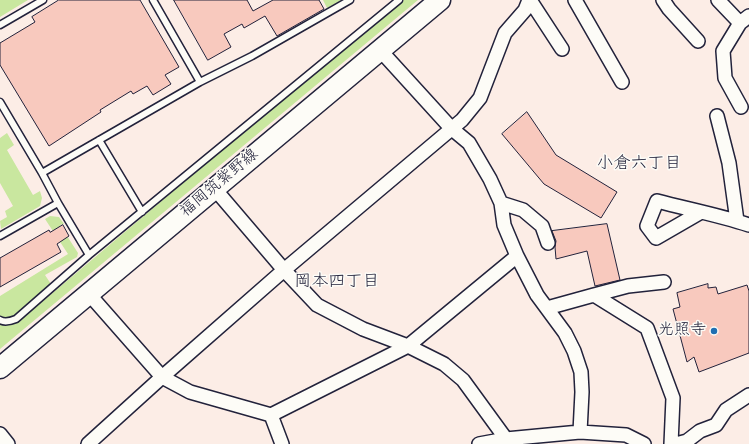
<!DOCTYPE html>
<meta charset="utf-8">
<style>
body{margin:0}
canvas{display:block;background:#fcede6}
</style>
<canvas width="749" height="444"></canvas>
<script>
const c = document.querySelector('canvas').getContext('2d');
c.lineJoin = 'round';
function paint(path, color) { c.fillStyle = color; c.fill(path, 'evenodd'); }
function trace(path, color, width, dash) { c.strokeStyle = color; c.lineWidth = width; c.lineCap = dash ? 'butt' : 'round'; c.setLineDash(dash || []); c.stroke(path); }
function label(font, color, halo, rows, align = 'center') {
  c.font = font + ' "Indie Flower","Klee One",sans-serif'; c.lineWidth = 3; c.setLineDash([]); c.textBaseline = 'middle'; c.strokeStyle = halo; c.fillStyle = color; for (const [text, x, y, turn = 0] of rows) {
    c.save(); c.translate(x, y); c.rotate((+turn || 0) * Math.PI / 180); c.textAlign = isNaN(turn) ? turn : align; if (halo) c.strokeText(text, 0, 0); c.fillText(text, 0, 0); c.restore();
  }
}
paint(new Path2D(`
 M 0,0 L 28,0 L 0,17 Z
 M 323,0 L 342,0 L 327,8 Z
 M 404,0 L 418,0 L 0,349 L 0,324 L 10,325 L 17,323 L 203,166 Z
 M 7,133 L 14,145 L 7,150 L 33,195 L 40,191 L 42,198 L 40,206 L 1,229 L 0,221 L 7,217 L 5,211 L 13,206 L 0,183 L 0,138 Z
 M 50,216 L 59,217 L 64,224 L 60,225 L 78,253 L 77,257 L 45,275 L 51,284 L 13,316 C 8,318 4,318 0,316 L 0,296 L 68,254 L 45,219 Z`), '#c9e79f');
const building = new Path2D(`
 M 59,0 L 140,0 L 179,67 L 165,75 L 171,84 L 153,95 L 147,86 L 133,94 L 131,91 L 100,110 L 101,112 L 49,146 L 0,65 L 0,43 L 35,22 L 32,17 Z
 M 174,0 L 247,0 L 253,11 L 273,0 L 319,0 L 324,9 L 277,36 L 265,16 L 244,28 L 242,24 L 224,34 L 231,47 L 208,60 Z
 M 527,112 L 556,155 L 617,192 L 601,218 L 544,184 L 502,134 Z
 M 607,224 L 620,280 L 595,286 L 587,251 L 556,259 L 555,247 L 556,241 L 552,231 Z
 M 63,225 L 69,236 L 57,244 L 61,252 L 0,287 L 0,258 L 49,230 L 50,232 Z
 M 708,284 L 708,288 L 716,287 L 718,294 L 747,285 L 749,291 L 749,353 L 699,372 L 694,357 L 687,362 L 673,309 L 680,307 L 677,293 Z`);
paint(building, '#f8c9be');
trace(building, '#22223b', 1);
const service = new Path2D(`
 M 153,0 L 200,82
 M 0,25 L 43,0
 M 0,102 L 42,173
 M 99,140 L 142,212
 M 0,236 L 58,203 L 42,173 L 200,82 L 252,56 L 350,0
 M 89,255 L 399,0
 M 0,320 C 5,323 11,321 16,319 L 89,255 L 58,203`);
const minor = new Path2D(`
 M 530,0 L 562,49
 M 575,0 L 622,82
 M 663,0 L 669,9 L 698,41
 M 718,0 L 740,23
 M 380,50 L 451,128 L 469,143 L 490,179 L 501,203 L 504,225 L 517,256 L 537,295 L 565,333 L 574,351 L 581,372 L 582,392 L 580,432
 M 741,107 L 725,78 L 723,51 L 740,23 L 749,16
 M 717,116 L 729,163 L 737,221
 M 214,188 L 284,270 L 317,305 L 363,329 L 408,346 L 444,364 L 463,380 L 506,439
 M 501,203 L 523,210 L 542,226 L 548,243
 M 701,212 L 656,238 L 647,226 L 657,201 C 687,209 719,215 749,225
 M 89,294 L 162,377 L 190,392 L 271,415 L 282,444
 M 594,295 L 628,286 L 664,282
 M 547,308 L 594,295 L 647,328 L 673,398 L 671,444
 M 271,415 L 408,346 L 517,256
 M 0,434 L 8,444
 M 88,444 L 162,377 L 284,270 L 462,120 L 480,98 L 505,33 L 525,10 L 529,0
 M 479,444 L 506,439 L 580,432 L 626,435 L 644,444
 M 676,444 L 687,441 L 700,431 L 716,425 L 726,410 L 749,395`);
const primary = new Path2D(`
 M 0,368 L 440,0`);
trace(service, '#22223b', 9);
trace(minor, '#22223b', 16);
trace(primary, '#22223b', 23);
trace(service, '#fdfcf7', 6);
trace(minor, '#fdfcf7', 13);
trace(primary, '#fdfcf7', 20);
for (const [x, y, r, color] of [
 [714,331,4,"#1f6fb2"]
]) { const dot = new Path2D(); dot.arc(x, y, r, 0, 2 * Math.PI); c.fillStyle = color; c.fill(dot); trace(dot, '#fdfcf7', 1.5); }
label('16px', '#22223b', '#fdfcf7', [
 ["福岡筑紫野線",220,184,-40]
]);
label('16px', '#22223b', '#fdfcf7', [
 ["光照寺",706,331]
], 'right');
label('17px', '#22223b', '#fdfcf7', [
 ["小倉六丁目",639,165],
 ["岡本四丁目",337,283]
]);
</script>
